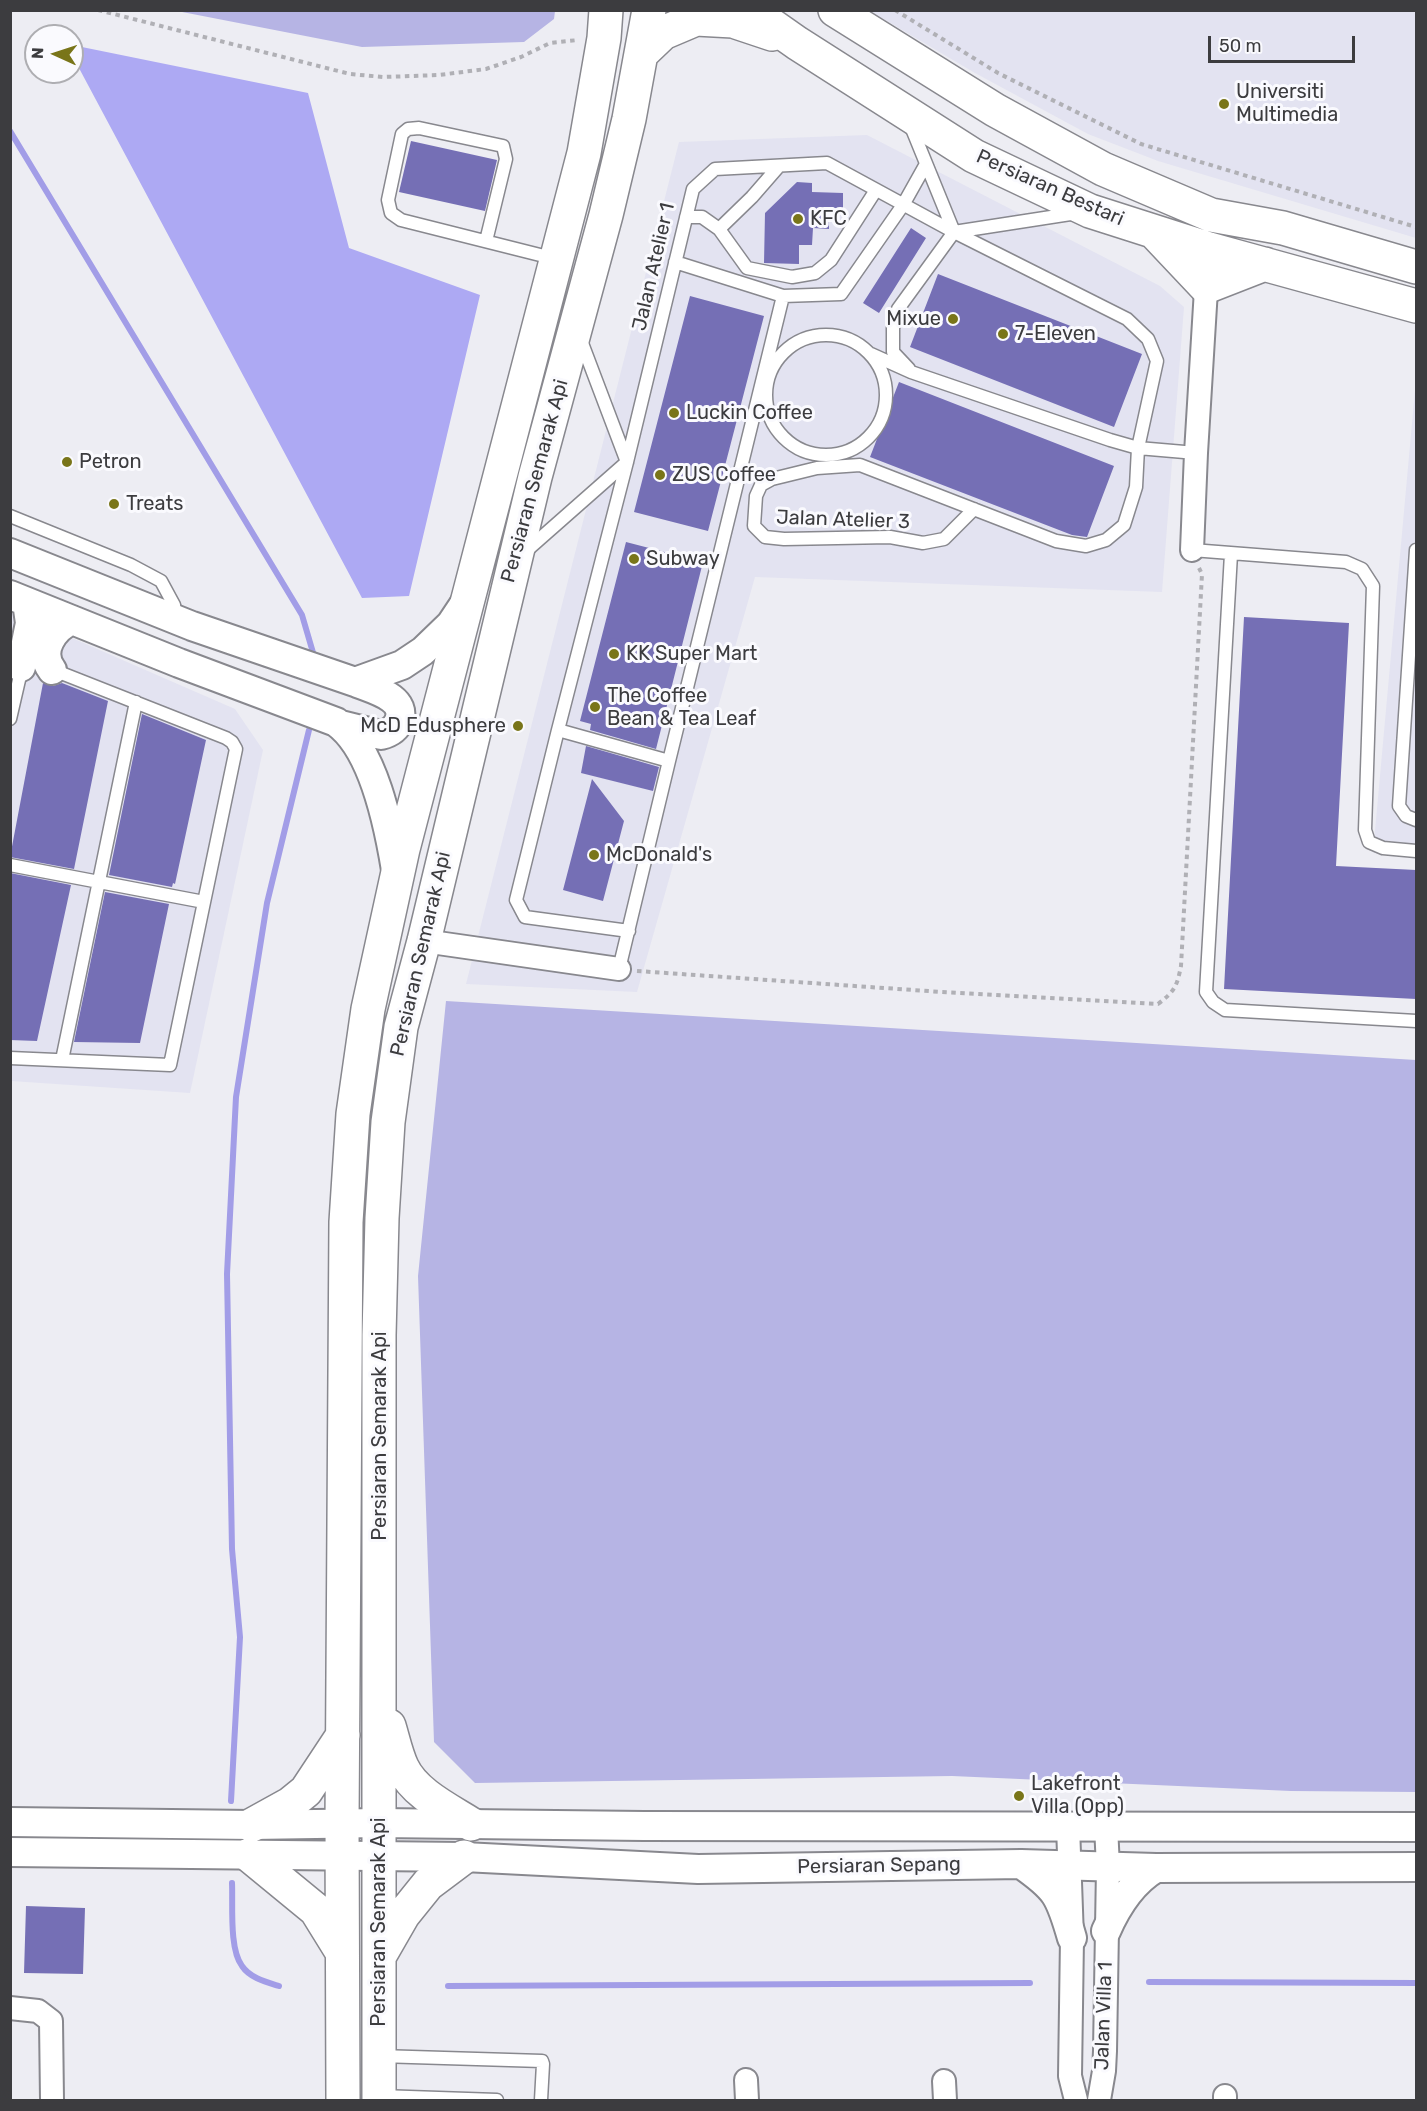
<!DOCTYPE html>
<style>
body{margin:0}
#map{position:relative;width:1427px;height:2111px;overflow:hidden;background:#ededf3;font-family:Rubik,sans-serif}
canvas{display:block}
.frame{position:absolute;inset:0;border:12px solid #3c3c3f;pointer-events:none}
.north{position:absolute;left:24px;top:24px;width:60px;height:60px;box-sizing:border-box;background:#fafafe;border:2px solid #aeaeb2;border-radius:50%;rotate:273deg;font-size:16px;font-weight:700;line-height:24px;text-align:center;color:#3c3c3f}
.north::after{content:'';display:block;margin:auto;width:21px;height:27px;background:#797519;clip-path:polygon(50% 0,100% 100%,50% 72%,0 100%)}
.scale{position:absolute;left:1208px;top:36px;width:147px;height:27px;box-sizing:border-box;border:3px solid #3c3c3f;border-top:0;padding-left:8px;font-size:18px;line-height:21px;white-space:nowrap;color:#3c3c3f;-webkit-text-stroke:4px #fafafe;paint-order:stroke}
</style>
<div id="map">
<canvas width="1427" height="2111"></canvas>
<div class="frame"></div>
<div class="north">N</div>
<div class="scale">50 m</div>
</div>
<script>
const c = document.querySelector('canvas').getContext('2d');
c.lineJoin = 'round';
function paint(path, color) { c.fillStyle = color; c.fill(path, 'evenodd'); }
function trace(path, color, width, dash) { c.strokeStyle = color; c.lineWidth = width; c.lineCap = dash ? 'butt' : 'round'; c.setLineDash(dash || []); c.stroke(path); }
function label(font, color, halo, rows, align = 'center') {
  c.font = font + ' Rubik,sans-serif'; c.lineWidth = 6; c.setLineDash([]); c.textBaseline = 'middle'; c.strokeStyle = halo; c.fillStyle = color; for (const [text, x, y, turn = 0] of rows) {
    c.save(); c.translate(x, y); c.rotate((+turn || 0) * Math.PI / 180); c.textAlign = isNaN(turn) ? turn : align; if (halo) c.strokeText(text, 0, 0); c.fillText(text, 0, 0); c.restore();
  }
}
paint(new Path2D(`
 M 870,11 L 1416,11 L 1416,238 L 1158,161 L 1088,134 L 975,73 Z
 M 867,135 L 1160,286 L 1184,307 L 1162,592 L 755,577 L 637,992 L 466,984 L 679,142 Z
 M 1416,379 L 1416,854 L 1373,853 Z
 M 10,611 L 235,709 L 263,750 L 190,1093 L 11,1081 Z`), '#e3e3f1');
paint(new Path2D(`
 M 177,11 L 555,11 L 554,19 L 524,42 L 362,47 Z
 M 446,1001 L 1416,1060 L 1416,1792 L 1291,1791 L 952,1776 L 475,1783 L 434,1742 L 418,1276 Z`), '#b6b4e4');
paint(new Path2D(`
 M 72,45 L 308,93 L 349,248 L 480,295 L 409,596 L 362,598 L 72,55 Z`), '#ada9f3');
trace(new Path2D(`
 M 10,131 L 302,615 L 314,656
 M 231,1801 L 240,1637 L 232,1549 L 227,1274 L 236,1097 L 267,903 L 309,730
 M 232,1883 C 233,1905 229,1949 242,1966 C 250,1978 266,1982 279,1986
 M 1149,1982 L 1416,1983
 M 448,1986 L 1030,1983`), '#a29de7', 6);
paint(new Path2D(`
 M 411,141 L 497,160 L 485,211 L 399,192 Z
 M 797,182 L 812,183 L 812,192 L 843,193 L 843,208 L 829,208 L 829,229 L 813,228 L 812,245 L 799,245 L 799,264 L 764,263 L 765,213 Z
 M 911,228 L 926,238 L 879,313 L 863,303 Z
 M 938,274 L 1142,354 L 1114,427 L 910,347 Z
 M 690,296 L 764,316 L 708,531 L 634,512 Z
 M 899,382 L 1114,466 L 1087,537 L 1072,535 L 870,457 Z
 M 626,542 L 703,562 L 656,749 L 590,730 L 591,724 L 580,721 Z
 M 1244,617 L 1349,623 L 1336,866 L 1416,870 L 1416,999 L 1224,989 Z
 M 43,683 L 53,686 L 62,683 L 108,701 L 74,869 L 10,857 Z
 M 142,714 L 206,740 L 175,884 L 173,883 L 172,887 L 109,875 Z
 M 586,746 L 659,767 L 653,791 L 581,773 Z
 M 592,779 L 624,821 L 603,901 L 563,890 Z
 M 10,873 L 71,885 L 37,1041 L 10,1040 Z
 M 105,892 L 169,904 L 140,1043 L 74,1042 Z
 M 26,1906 L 85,1908 L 83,1974 L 24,1973 Z`), '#756fb5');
const service = new Path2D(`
 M 910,124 L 954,232 L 1077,213
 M 686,217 L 702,217 L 719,229 L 747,268 L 792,277 L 815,273 L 831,260 L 876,190
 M 719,229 L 752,197 L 779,166
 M 486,241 L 506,159 L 503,146 L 419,128 L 408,129 L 402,134 L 388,200 L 391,213 L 401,220 L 556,259
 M 675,262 L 783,296 L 841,294 L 903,205 L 926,164
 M766 395a60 60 0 1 1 120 0a60 60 0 1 1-120 0Z
 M 871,354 L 911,372 L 1110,440 L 1138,448 L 1196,453
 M 909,369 L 893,352 L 893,328 L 898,309 L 954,232
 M 10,516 L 131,565 L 161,581 L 174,605 L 176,619
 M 1192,550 L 1346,562 L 1362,569 L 1373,586 L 1365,830 L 1369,842 L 1383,848 L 1416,851
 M 1416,550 L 1399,806 L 1406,816 L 1416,820
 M 526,551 L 627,462 L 580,338
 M 1231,554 L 1206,992 L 1213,1002 L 1225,1010 L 1416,1021
 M 10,719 L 22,667
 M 558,730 L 627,462 L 693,189 L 715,169 L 827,163 L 954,232 L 1127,319 L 1148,339 L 1157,361 L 1138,448 L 1136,487 L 1124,525 L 1106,540 L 1086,546 L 1056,541 L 860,465 L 817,468 L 772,479 L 761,485 L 756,496 L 754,526 L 765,537 L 784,539 L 890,537 L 923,543 L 944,539 L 974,509
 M 669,761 L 783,296
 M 10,865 L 204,902
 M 619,969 L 669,761 L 558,730 L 516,900 L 525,917 L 629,931
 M 10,1058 L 170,1065 L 236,749 L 232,742 L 226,738 L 51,669
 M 62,1060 L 136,702
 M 379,2056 L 542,2061 L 543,2064 L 541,2100
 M 380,2096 L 497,2100`);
const minor = new Path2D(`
 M 1192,550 L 1196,453 L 1207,273
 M 424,941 L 619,969
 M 1068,1826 L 1072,1938 L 1070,2076 L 1076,2100
 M 10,2008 L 38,2011 L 51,2021 L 52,2100
 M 746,2080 L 747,2100
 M 944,2081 L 945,2100
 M 1099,2100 L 1104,2071 L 1105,2051 L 1108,1867 L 1106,1826
 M 1225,2100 L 1225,2096`);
const tertiary = new Path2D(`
 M 10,553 L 192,626 L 355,682 L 402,665 L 423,651 L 451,624 L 465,603
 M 10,595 L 179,663 L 336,722 C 374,749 389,827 396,870
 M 21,667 L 30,623 L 27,602
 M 52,670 C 37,651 54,628 72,620
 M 341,725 L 381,735 C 389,733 396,729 399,721 C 408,697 371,689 355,682
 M 10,1822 L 252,1825 L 379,1823 L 644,1826 L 1416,1827
 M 10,1852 L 464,1857 L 698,1869 L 1021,1864 L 1156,1868 L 1416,1867
 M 1021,1864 C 1057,1889 1060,1896 1072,1938
 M 1106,1931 C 1117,1906 1132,1882 1156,1868`);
const secondary = new Path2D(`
 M 750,10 L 797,43 L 974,156 L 1090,211 L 1209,249 L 1416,306
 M 835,10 L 995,110 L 1103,169 L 1211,215 L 1283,228 L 1416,267
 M 642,53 L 663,33 L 696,19 L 733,21 L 772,34
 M 1156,234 L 1206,287 L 1265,264
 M 389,1726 C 393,1739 396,1754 402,1767 C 414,1793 447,1809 471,1824
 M 252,1825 L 290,1804 L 306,1791 L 343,1735
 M 249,1855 L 316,1910 L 342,1952
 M 380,1955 L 403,1915 L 428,1884 L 464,1857
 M 343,2100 L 342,1824 L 346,1222 L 353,1114 L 368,1009 L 403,849 L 584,153 L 604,38 L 606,10
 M 379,2100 L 379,1335 L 382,1218 L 388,1122 L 401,1027 L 424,941 L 535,477 L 606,215 L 629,119 L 649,10`);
trace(service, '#88888e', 15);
trace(minor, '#88888e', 26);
trace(tertiary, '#88888e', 32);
trace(secondary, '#88888e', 36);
trace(new Path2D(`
 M 98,10 L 350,74 L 383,77 L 439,75 L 486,69 L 521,57 L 550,43 L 578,40
 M 895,10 L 998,73 L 1141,144 L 1416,227
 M 637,971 L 942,992 L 1158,1004 C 1175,991 1177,986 1181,966 L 1202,574 L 1199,568`), '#b0b0b5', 4, [4.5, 4.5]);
trace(service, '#fff', 12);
trace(minor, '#fff', 22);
trace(tertiary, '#fff', 28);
trace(secondary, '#fff', 33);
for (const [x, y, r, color] of [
 [1224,104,6,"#797519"],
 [798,219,6,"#797519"],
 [953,319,6,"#797519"],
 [1003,334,6,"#797519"],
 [674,413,6,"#797519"],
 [67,462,6,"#797519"],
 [660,475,6,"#797519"],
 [114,504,6,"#797519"],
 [634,559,6,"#797519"],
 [614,654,6,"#797519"],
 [595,707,6,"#797519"],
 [518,726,6,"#797519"],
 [594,855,6,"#797519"],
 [1019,1796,6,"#797519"]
]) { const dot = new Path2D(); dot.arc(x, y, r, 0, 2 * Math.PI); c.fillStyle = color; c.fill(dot); trace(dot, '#fafafe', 2); }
label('20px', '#3c3c3f', '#fafafe', [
 ["Universiti",1236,92],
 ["Multimedia",1236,115],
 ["KFC",810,219],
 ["Mixue",941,319,"right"],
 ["7-Eleven",1015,334],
 ["Luckin Coffee",686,413],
 ["Petron",79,462],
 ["ZUS Coffee",672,475],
 ["Treats",126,504],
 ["Subway",646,559],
 ["KK Super Mart",626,654],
 ["The Coffee",607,696],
 ["Bean & Tea Leaf",607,719],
 ["McD Edusphere",506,726,"right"],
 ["McDonald's",606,855],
 ["Lakefront",1031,1784],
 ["Villa (Opp)",1031,1807]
], 'left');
label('20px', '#3c3c3f', '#fafafe', [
 ["Persiaran Bestari",1050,188,24],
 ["Jalan Atelier 1",654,267,-77],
 ["Persiaran Semarak Api",535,481,-75],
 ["Jalan Atelier 3",843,520,2],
 ["Persiaran Semarak Api",421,954,-77],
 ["Persiaran Semarak Api",380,1436,-90],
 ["Persiaran Sepang",879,1866,-1],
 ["Persiaran Semarak Api",379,1922,-90],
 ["Jalan Villa 1",1104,2016,-88]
]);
</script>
